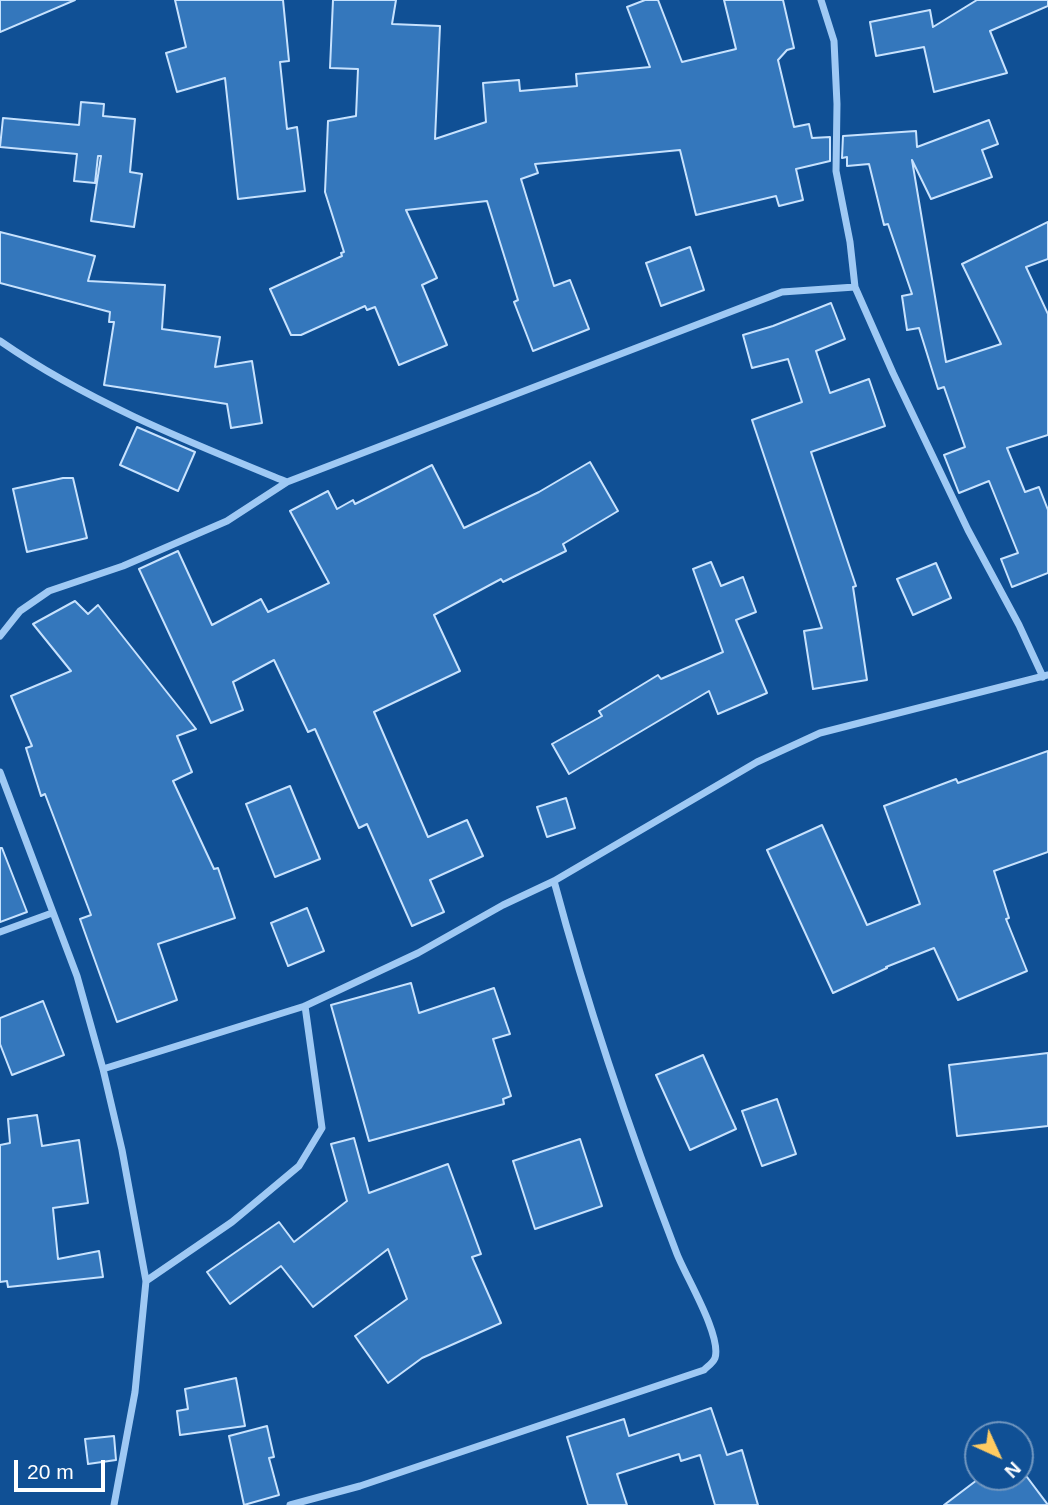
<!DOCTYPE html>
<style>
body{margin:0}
#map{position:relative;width:1048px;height:1505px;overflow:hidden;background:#105095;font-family:Arial,sans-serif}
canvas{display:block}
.north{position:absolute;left:964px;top:1421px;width:70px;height:70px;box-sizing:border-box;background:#105095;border:2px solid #7096bf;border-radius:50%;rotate:135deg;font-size:19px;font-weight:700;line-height:28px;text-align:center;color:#fff}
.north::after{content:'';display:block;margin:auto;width:24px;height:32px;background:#ffcb61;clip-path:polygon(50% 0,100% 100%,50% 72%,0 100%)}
.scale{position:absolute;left:14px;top:1460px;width:91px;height:32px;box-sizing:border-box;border:4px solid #fff;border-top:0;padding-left:9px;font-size:21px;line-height:24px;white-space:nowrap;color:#fff;-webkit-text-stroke:5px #105095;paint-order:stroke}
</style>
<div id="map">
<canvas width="1048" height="1505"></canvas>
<div class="north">N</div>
<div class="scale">20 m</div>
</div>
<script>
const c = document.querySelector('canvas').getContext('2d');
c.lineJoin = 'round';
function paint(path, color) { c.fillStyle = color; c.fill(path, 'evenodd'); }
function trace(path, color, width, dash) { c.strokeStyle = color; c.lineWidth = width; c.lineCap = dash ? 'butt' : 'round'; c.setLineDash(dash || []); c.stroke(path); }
const building = new Path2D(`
 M 0,0 L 75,0 L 0,32 Z
 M 175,0 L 283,0 L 289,61 L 280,62 L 287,129 L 297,127 L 305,191 L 238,199 L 225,78 L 177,92 L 166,53 L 186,47 Z
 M 333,0 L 396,0 L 392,24 L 440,26 L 435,139 L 486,122 L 483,83 L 519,80 L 520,91 L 577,86 L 576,74 L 650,67 L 627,7 L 645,0 L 658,0 L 682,62 L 736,49 L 724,0 L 783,0 L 794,48 L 787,50 L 778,60 L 794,127 L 809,124 L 812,138 L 830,137 L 830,161 L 796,169 L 803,200 L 779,206 L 776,196 L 696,215 L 680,150 L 535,164 L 538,173 L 521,179 L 554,286 L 570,280 L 589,329 L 533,351 L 514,302 L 518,300 L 487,201 L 406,210 L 437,278 L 422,285 L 447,345 L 399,365 L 375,307 L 367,310 L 365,306 L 301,335 L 291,335 L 270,289 L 342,256 L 341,253 L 344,252 L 325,192 L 328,121 L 356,116 L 358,69 L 330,68 Z
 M 977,0 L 1048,0 L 1048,6 L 990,31 L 1007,73 L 934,92 L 924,47 L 876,56 L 870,22 L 930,10 L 933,27 Z
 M 81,102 L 104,104 L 103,116 L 135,119 L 130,172 L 142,174 L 134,227 L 91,221 L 101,156 L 98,156 L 95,183 L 74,181 L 77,154 L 0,147 L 3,118 L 79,125 Z
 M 989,120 L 998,144 L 982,150 L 992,177 L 931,199 L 912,160 L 946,362 L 1001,344 L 962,264 L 1048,222 L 1048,259 L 1026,267 L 1048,314 L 1048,435 L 1007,448 L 1025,492 L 1039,487 L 1048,510 L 1048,573 L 1012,587 L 1001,559 L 1018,553 L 989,481 L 959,493 L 944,455 L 965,447 L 944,387 L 938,389 L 919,328 L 907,330 L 902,296 L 912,294 L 888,224 L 884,225 L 869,164 L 847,166 L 847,157 L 842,158 L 843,136 L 916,131 L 917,147 Z
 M 0,232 L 95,256 L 88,281 L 165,285 L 162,329 L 220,337 L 215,367 L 252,361 L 262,423 L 231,428 L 227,404 L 104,385 L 114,322 L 109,322 L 110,312 L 0,283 Z
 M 690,247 L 704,290 L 661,306 L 646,263 Z
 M 831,303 L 845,339 L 816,351 L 830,393 L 869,379 L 885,426 L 811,452 L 856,586 L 853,587 L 867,680 L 813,689 L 804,631 L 822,628 L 752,420 L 802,402 L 788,359 L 752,368 L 743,335 L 773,326 Z
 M 137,427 L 195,452 L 178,491 L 120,465 Z
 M 590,462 L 618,511 L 563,544 L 566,551 L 503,582 L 501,579 L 434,615 L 460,671 L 374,712 L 428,837 L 467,820 L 483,856 L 430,880 L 444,912 L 412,926 L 367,824 L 359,828 L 315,729 L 308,732 L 274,660 L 233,682 L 243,710 L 211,723 L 139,569 L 178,551 L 212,625 L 261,599 L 268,612 L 329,583 L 290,511 L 328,491 L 337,509 L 353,500 L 355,504 L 432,465 L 464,528 L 539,492 Z
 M 63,478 L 73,478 L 87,538 L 27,552 L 13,489 Z
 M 711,562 L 721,586 L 743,577 L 756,612 L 736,620 L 767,693 L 718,714 L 709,691 L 569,774 L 552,744 L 602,716 L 599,711 L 658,675 L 661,679 L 723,652 L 693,569 Z
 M 936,563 L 951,598 L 913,615 L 897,579 Z
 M 75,601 L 88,614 L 98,605 L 196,729 L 177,736 L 192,772 L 173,781 L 214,869 L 218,868 L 235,918 L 158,944 L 177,1000 L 117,1022 L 80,919 L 91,915 L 45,794 L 41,796 L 26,748 L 32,746 L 11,696 L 71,671 L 33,624 Z
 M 1048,751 L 1048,852 L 994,871 L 1009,918 L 1006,919 L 1027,971 L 958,1000 L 934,948 L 886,967 L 887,968 L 833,993 L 767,850 L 822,825 L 867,925 L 920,904 L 884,806 L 956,779 L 958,783 Z
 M 290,786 L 320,859 L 275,877 L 246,804 Z
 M 566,798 L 575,828 L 547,837 L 537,807 Z
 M 0,848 L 2,848 L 27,912 L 0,922 Z
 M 307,908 L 324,951 L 288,966 L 271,923 Z
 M 411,983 L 419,1013 L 494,988 L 510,1034 L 493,1039 L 511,1096 L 503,1099 L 504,1104 L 369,1141 L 331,1005 Z
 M 43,1001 L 64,1055 L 12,1075 L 0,1044 L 0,1018 Z
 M 1048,1053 L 1048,1126 L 957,1136 L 949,1065 Z
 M 703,1055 L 736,1129 L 690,1150 L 656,1075 Z
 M 777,1099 L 796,1154 L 762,1166 L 742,1111 Z
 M 37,1115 L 42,1146 L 79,1140 L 88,1203 L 53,1208 L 58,1259 L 99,1251 L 103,1277 L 8,1287 L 7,1281 L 0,1282 L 0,1145 L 10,1143 L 8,1119 Z
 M 354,1138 L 369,1193 L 448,1164 L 481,1254 L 472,1257 L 501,1323 L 422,1358 L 388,1383 L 355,1336 L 407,1299 L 388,1249 L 313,1307 L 281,1266 L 230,1304 L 207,1272 L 279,1222 L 294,1242 L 347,1201 L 331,1144 Z
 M 580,1139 L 602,1206 L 535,1229 L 513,1161 Z
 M 236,1378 L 245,1426 L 180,1435 L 177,1411 L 188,1409 L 185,1389 Z
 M 711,1408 L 727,1455 L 742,1450 L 758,1505 L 715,1505 L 700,1455 L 681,1461 L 679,1454 L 617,1474 L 627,1505 L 588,1505 L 567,1437 L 624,1419 L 629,1436 Z
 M 267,1426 L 274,1457 L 269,1458 L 279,1495 L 244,1505 L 229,1436 Z
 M 114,1436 L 116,1460 L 88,1464 L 85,1439 Z
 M 981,1477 L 1027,1477 L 1048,1505 L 944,1505 Z`);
paint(building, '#3477bc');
trace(building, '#c7e2fe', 2);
trace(new Path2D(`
 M 821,0 L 834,41 L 837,104 L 836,171 L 850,242 L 855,287 L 893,373 L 968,530 L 1019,625 L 1043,677
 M 0,341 C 88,402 189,442 287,482 L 782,292 L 855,287
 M 0,636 L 20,611 L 49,591 L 123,566 L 227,521 L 287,482
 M 0,772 L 77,976 L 103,1069 L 122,1150 L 146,1281 L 135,1392 L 114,1505
 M 0,932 L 52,913
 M 103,1069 L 305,1006 L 418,953 L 503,905 L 554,881 L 757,762 L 820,733 L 1048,675
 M 146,1281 L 232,1222 L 299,1166 L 322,1128 L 305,1006
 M 290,1505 L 360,1486 L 704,1370 C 708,1366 713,1363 715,1358 C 722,1336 686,1277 677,1254 C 630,1132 588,1008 554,881`), '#9fc9f4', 7);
</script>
